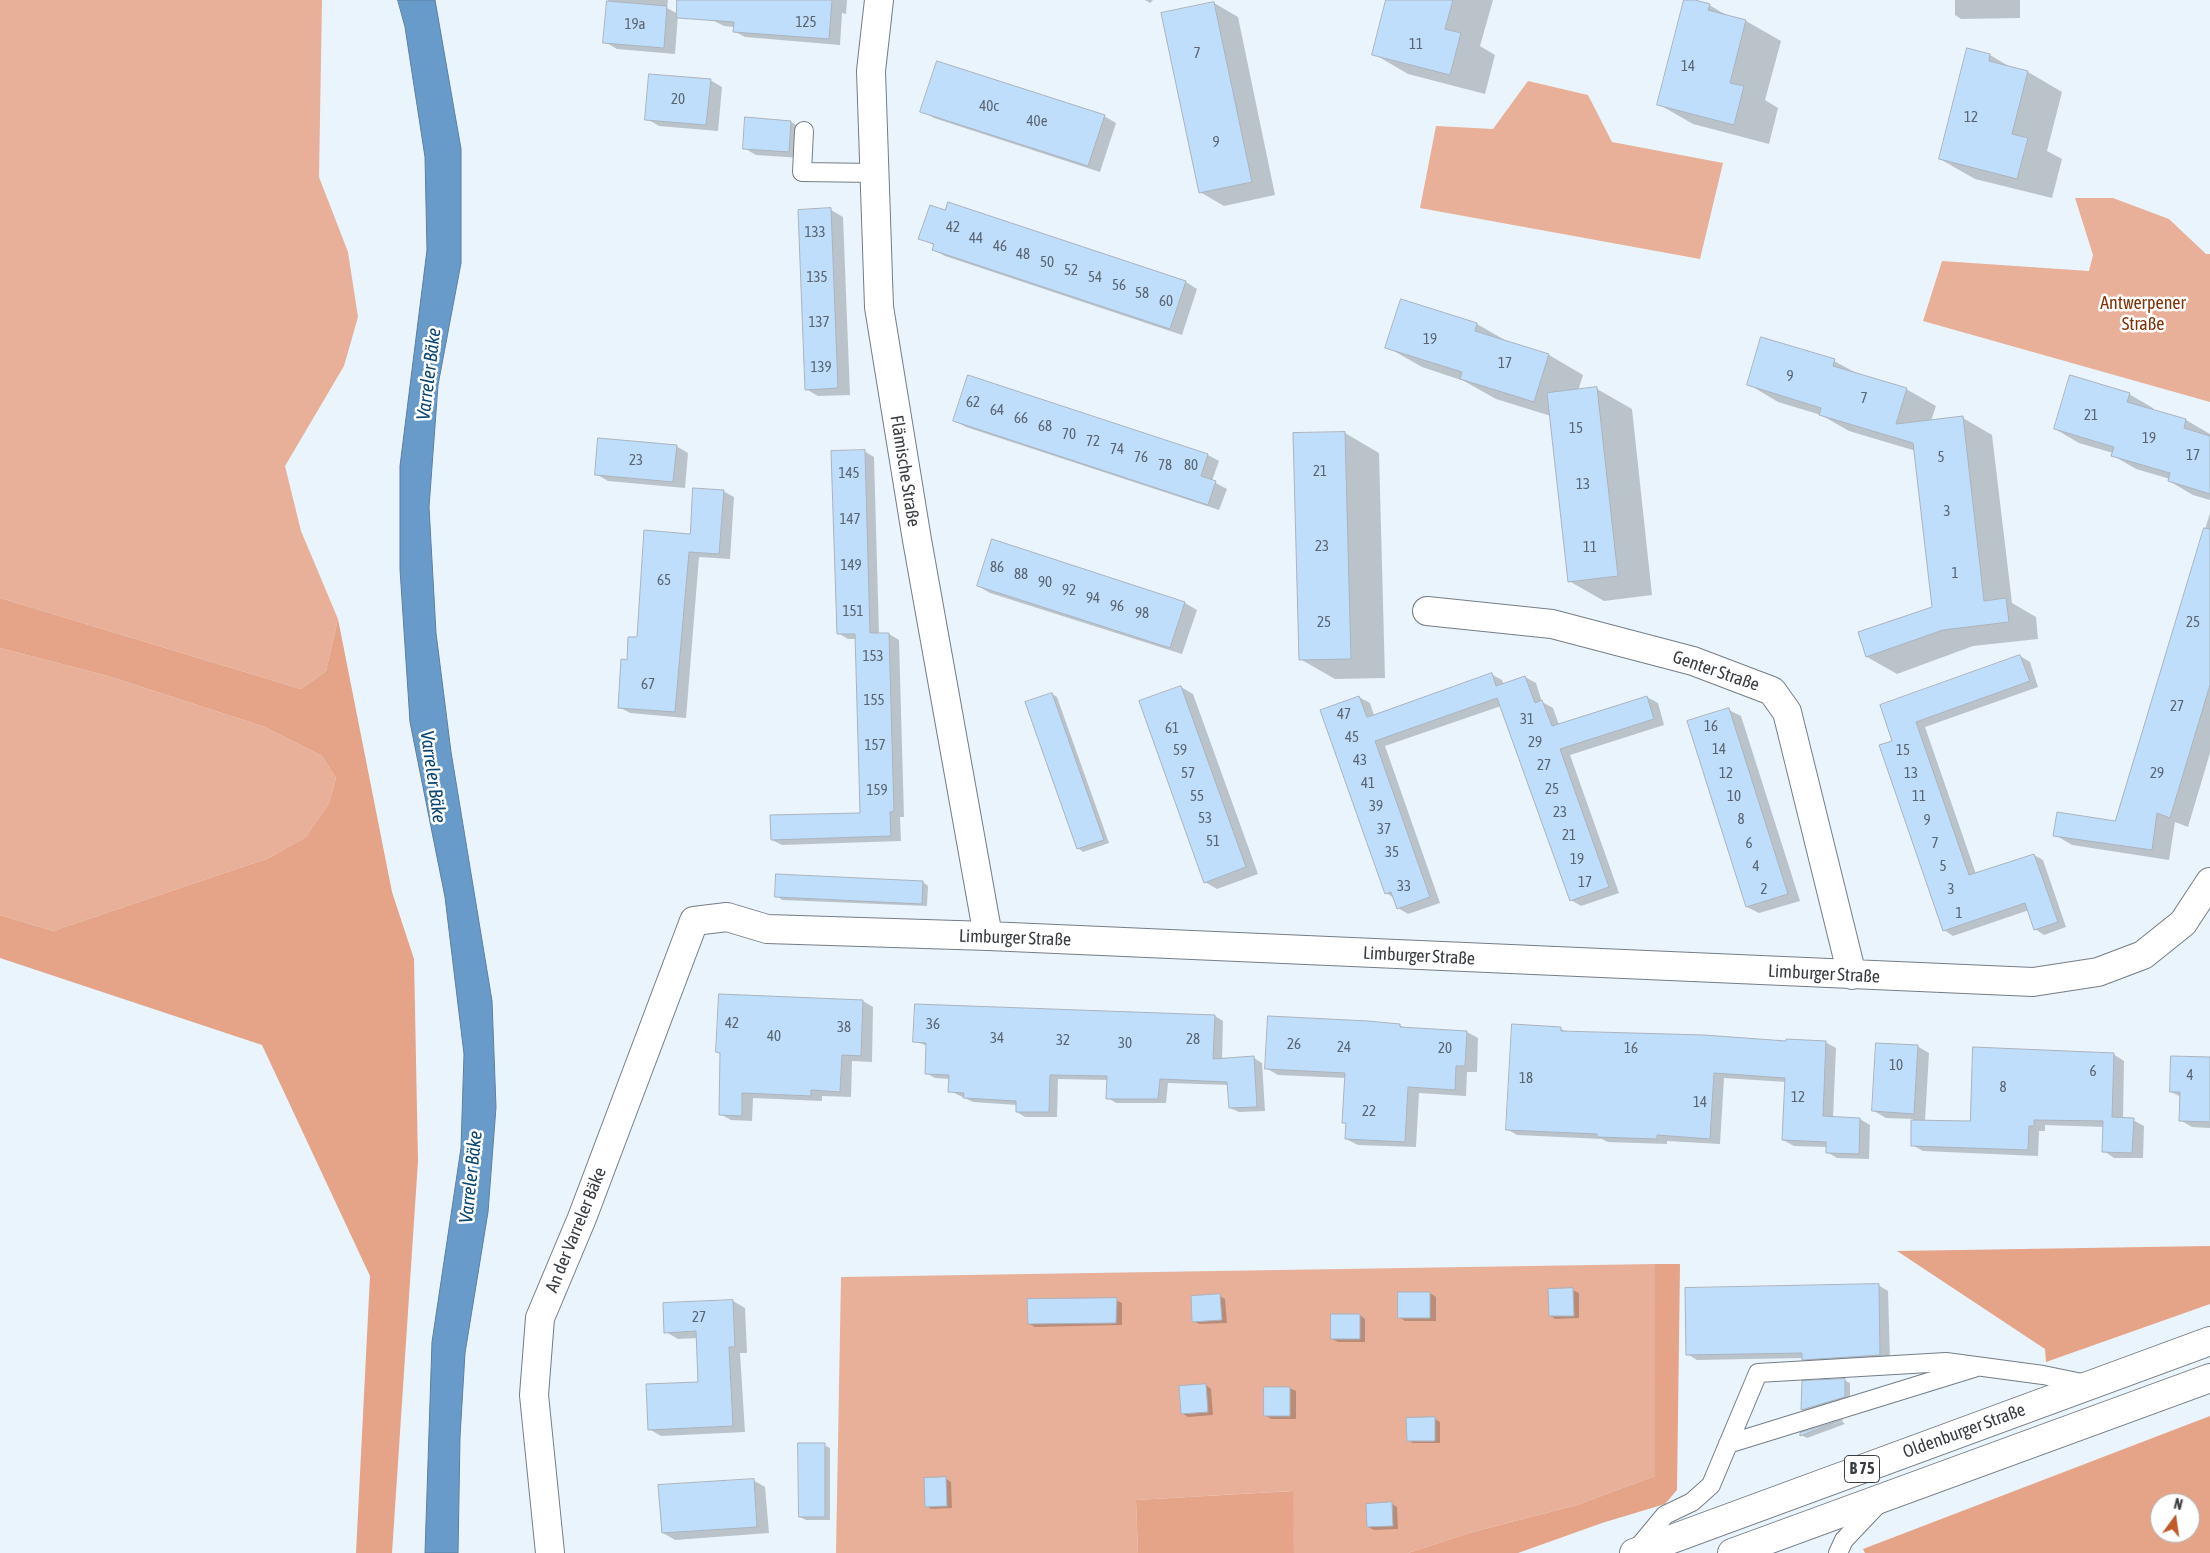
<!DOCTYPE html>
<meta charset="utf-8">
<style>
body{margin:0}
#map{position:relative;width:2210px;height:1553px;overflow:hidden;background:#eaf4fd;font-family:"Asap Condensed",sans-serif}
canvas{display:block}
.north{position:absolute;left:2150px;top:1493px;width:50px;height:50px;box-sizing:border-box;background:#fff;border:1px solid #b0b1b3;border-radius:50%;rotate:14deg;font-size:14px;font-weight:700;line-height:20px;text-align:center;color:#393d41}
.north::after{content:'';display:block;margin:auto;width:18px;height:22px;background:#c05b2a;clip-path:polygon(50% 0,100% 100%,50% 72%,0 100%)}
</style>
<div id="map">
<canvas width="2210" height="1553"></canvas>
<div class="north">N</div>
</div>
<script>
const c = document.querySelector('canvas').getContext('2d');
c.lineJoin = 'round';
function paint(path, color) { c.fillStyle = color; c.fill(path, 'evenodd'); }
function trace(path, color, width, dash) { c.strokeStyle = color; c.lineWidth = width; c.lineCap = dash ? 'butt' : 'round'; c.setLineDash(dash || []); c.stroke(path); }
function label(font, color, halo, rows, align = 'center') {
  c.font = font + ' "Asap Condensed",sans-serif'; c.lineWidth = 5; c.setLineDash([]); c.textBaseline = 'middle'; c.strokeStyle = halo; c.fillStyle = color; for (const [text, x, y, turn = 0] of rows) {
    c.save(); c.translate(x, y); c.rotate((+turn || 0) * Math.PI / 180); c.textAlign = isNaN(turn) ? turn : align; if (halo) c.strokeText(text, 0, 0); c.fillText(text, 0, 0); c.restore();
  }
}
paint(new Path2D(`
 M 0,0 L 322,0 L 319,177 L 348,252 L 358,317 L 344,366 L 285,466 L 301,531 L 338,619 L 326,671 L 301,689 L 0,598 Z
 M 1528,81 L 1588,95 L 1612,142 L 1723,163 L 1700,259 L 1420,208 L 1436,126 L 1493,129 Z
 M 2075,198 L 2113,198 L 2169,219 L 2206,254 L 2210,254 L 2210,402 L 1923,321 L 1942,261 L 2089,271 L 2093,255 Z
 M 0,648 L 108,676 L 265,727 L 322,756 L 336,778 L 329,803 L 306,837 L 269,858 L 53,931 L 0,915 Z
 M 1655,1264 L 1655,1476 L 1577,1505 L 1469,1533 L 1408,1553 L 1294,1553 L 1292,1491 L 1136,1500 L 1138,1553 L 836,1553 L 841,1277 Z`), '#e8b098');
paint(new Path2D(`
 M 0,598 L 301,689 L 326,671 L 338,619 L 392,892 L 414,959 L 418,1161 L 392,1553 L 356,1553 L 370,1276 L 262,1045 L 0,958 L 0,915 L 53,931 L 269,858 L 306,837 L 329,803 L 336,778 L 322,756 L 265,727 L 108,676 L 0,648 Z
 M 2210,1246 L 2210,1304 L 2046,1362 L 2045,1349 L 1897,1251 Z
 M 1655,1264 L 1680,1264 L 1677,1490 L 1665,1504 L 1602,1523 L 1518,1553 L 1408,1553 L 1469,1533 L 1577,1505 L 1655,1476 Z
 M 2210,1416 L 2210,1553 L 1865,1553 L 1863,1549 ZM 2160,1503 L 2190,1503 L 2190,1533 L 2160,1533 Z
 M 1293,1491 L 1294,1553 L 1138,1553 L 1136,1500 Z`), '#e5a387');
const water = new Path2D(`
 M 398,0 L 435,0 L 461,149 L 461,263 L 438,385 L 429,507 L 436,633 L 451,752 L 492,1001 L 496,1107 L 488,1212 L 465,1353 L 460,1437 L 458,1553 L 425,1553 L 432,1342 L 461,1148 L 464,1054 L 445,897 L 410,722 L 400,569 L 400,466 L 427,250 L 425,157 L 405,27 Z`);
paint(water, '#699bca');
trace(water, '#5b7fa1', 1);
paint(new Path2D(`
 M 608,0 L 668,0 L 667,8 L 678,14 L 675,54 L 617,49 L 605,42 Z
 M 714,0 L 847,0 L 846,14 L 842,13 L 840,45 L 745,37 L 734,31 L 734,27 L 724,26 L 712,20 Z
 M 1145,0 L 1153,0 L 1150,3 Z
 M 1387,0 L 1493,0 L 1480,46 L 1495,55 L 1485,94 L 1408,74 L 1374,54 Z
 M 1685,0 L 1709,5 L 1730,17 L 1746,21 L 1781,41 L 1765,100 L 1778,108 L 1769,144 L 1693,124 L 1658,104 Z
 M 1955,0 L 2020,0 L 2020,18 L 1961,19 L 1955,15 Z
 M 1214,3 L 1238,17 L 1275,195 L 1224,206 L 1200,192 L 1162,14 Z
 M 1990,55 L 2012,68 L 2028,72 L 2062,92 L 2047,151 L 2062,159 L 2052,198 L 1975,179 L 1940,159 Z
 M 710,80 L 722,87 L 718,131 L 659,126 L 647,119 Z
 M 922,111 L 1104,116 L 1116,123 L 1100,172 L 934,118 Z
 M 746,119 L 791,122 L 803,129 L 801,158 L 756,155 L 744,148 Z
 M 831,210 L 843,217 L 850,395 L 818,396 L 806,389 Z
 M 920,238 L 1186,282 L 1197,289 L 1182,335 L 945,256 L 934,250 L 935,246 Z
 M 1477,324 L 1510,343 L 1549,355 L 1583,375 L 1578,391 L 1597,389 L 1632,409 L 1652,595 L 1604,601 L 1569,581 L 1551,416 L 1496,399 L 1464,381 L 1422,367 L 1387,347 Z
 M 1834,361 L 1860,375 L 1906,389 L 1936,406 L 1931,421 L 1963,418 L 1992,435 L 2012,603 L 2036,617 L 2038,639 L 1973,646 L 1897,674 L 1867,657 L 1934,607 L 1916,451 L 1849,431 L 1821,415 L 1778,402 L 1748,384 Z
 M 969,376 L 1208,455 L 1219,461 L 1212,481 L 1227,489 L 1219,510 L 966,427 L 955,421 Z
 M 2129,394 L 2153,408 L 2153,410 L 2186,420 L 2210,434 L 2210,500 L 2193,495 L 2169,481 L 2170,479 L 2136,469 L 2112,455 L 2113,453 L 2079,443 L 2055,429 Z
 M 1345,433 L 1379,453 L 1385,678 L 1335,679 L 1300,659 Z
 M 676,446 L 688,453 L 685,488 L 608,481 L 596,474 Z
 M 864,451 L 874,457 L 879,634 L 889,634 L 899,640 L 904,817 L 900,817 L 901,841 L 782,845 L 772,840 L 862,814 L 856,639 L 848,639 L 838,633 Z
 M 723,491 L 734,497 L 730,559 L 699,557 L 686,718 L 630,713 L 619,707 L 628,661 L 691,535 Z
 M 2210,513 L 2210,753 L 2188,827 L 2175,822 L 2169,860 L 2072,845 L 2055,835 L 2116,822 Z
 M 993,541 L 1185,603 L 1197,610 L 1182,654 L 990,593 L 978,586 Z
 M 2020,656 L 2030,662 L 2038,687 L 1925,727 L 1976,874 L 2034,855 L 2043,860 L 2066,927 L 2044,935 L 2035,929 L 2029,910 L 1953,936 L 1944,930 L 1894,741 L 1882,706 Z
 M 1491,674 L 1502,680 L 1504,685 L 1525,677 L 1536,683 L 1542,702 L 1553,708 L 1559,725 L 1647,697 L 1658,703 L 1664,725 L 1570,755 L 1619,893 L 1581,906 L 1571,900 L 1501,706 L 1385,746 L 1440,903 L 1408,914 L 1398,908 L 1394,898 L 1386,893 L 1359,697 L 1370,703 L 1374,715 Z
 M 1181,687 L 1193,694 L 1258,874 L 1217,889 L 1205,882 Z
 M 1052,694 L 1057,697 L 1109,843 L 1083,852 L 1078,848 Z
 M 1729,710 L 1741,716 L 1800,901 L 1759,913 L 1747,907 Z
 M 923,882 L 928,886 L 927,906 L 782,900 L 777,896 Z
 M 863,1001 L 873,1007 L 872,1062 L 852,1061 L 851,1097 L 822,1096 L 822,1101 L 753,1098 L 752,1121 L 731,1120 L 720,1114 L 722,1054 L 717,1052 Z
 M 1215,1016 L 1223,1021 L 1222,1060 L 1254,1058 L 1262,1063 L 1265,1111 L 1239,1112 L 1230,1108 L 1229,1085 L 1168,1083 L 1166,1103 L 1116,1103 L 1108,1098 L 1108,1080 L 1058,1079 L 1057,1117 L 1025,1117 L 1017,1112 L 1017,1105 L 973,1102 L 950,1091 L 950,1079 L 935,1078 L 926,1073 L 927,1046 L 915,1041 Z
 M 1399,1025 L 1405,1028 L 1467,1032 L 1478,1038 L 1477,1072 L 1467,1072 L 1466,1096 L 1419,1093 L 1416,1147 L 1358,1145 L 1346,1139 L 1347,1124 L 1343,1122 L 1346,1078 L 1278,1075 L 1266,1068 Z
 M 1513,1025 L 1561,1029 L 1568,1032 L 1788,1042 L 1825,1042 L 1836,1048 L 1833,1118 L 1860,1119 L 1870,1125 L 1869,1159 L 1837,1158 L 1827,1152 L 1827,1147 L 1794,1146 L 1783,1140 L 1786,1082 L 1724,1078 L 1720,1144 L 1667,1141 L 1667,1144 L 1608,1142 L 1602,1139 L 1517,1135 L 1507,1129 Z
 M 1917,1046 L 1929,1053 L 1925,1121 L 1972,1122 L 2113,1054 L 2124,1061 L 2123,1119 L 2133,1120 L 2144,1126 L 2143,1158 L 2114,1158 L 2104,1151 L 2104,1127 L 2045,1125 L 2045,1131 L 2039,1131 L 2038,1156 L 1923,1151 L 1912,1145 L 1913,1119 L 1886,1118 L 1874,1111 Z
 M 2210,1058 L 2210,1128 L 2192,1127 L 2180,1120 L 2181,1097 L 2171,1092 Z
 M 1878,1285 L 1888,1291 L 1890,1360 L 1813,1365 L 1804,1358 L 1697,1360 L 1687,1354 Z
 M 1573,1290 L 1579,1293 L 1579,1318 L 1555,1319 L 1550,1315 Z
 M 1430,1293 L 1436,1297 L 1436,1321 L 1405,1321 L 1399,1317 L 1399,1294 Z
 M 1220,1296 L 1225,1299 L 1227,1323 L 1199,1324 L 1194,1321 Z
 M 1116,1300 L 1122,1303 L 1122,1325 L 1035,1327 L 1029,1324 Z
 M 733,1301 L 745,1308 L 747,1353 L 740,1353 L 745,1432 L 661,1436 L 649,1429 L 700,1383 L 698,1338 L 678,1339 L 666,1332 Z
 M 1360,1315 L 1365,1319 L 1365,1342 L 1338,1342 L 1332,1339 Z
 M 1844,1380 L 1850,1383 L 1850,1400 L 1807,1413 L 1802,1410 Z
 M 1206,1385 L 1211,1389 L 1213,1415 L 1188,1417 L 1183,1414 Z
 M 1265,1388 L 1290,1388 L 1296,1391 L 1296,1419 L 1271,1419 L 1265,1415 Z
 M 1435,1419 L 1440,1422 L 1440,1443 L 1413,1443 L 1408,1440 Z
 M 1842,1421 L 1845,1424 L 1807,1438 L 1801,1435 Z
 M 824,1445 L 830,1448 L 830,1520 L 806,1520 L 800,1517 Z
 M 945,1478 L 951,1482 L 952,1508 L 931,1509 L 926,1506 Z
 M 753,1480 L 765,1487 L 769,1533 L 675,1540 L 663,1533 Z
 M 1392,1504 L 1397,1507 L 1398,1529 L 1374,1530 L 1368,1527 Z`), '#0003');
const building = new Path2D(`
 M 677,0 L 832,0 L 829,39 L 733,32 L 734,22 L 677,18 Z
 M 1386,0 L 1453,0 L 1445,29 L 1461,33 L 1450,75 L 1372,55 Z
 M 1684,0 L 1695,0 L 1710,4 L 1708,10 L 1746,20 L 1730,83 L 1744,86 L 1734,125 L 1657,105 Z
 M 607,1 L 667,6 L 664,48 L 603,43 Z
 M 1214,2 L 1252,182 L 1199,193 L 1161,13 Z
 M 1967,48 L 1990,54 L 1989,61 L 2028,71 L 2012,134 L 2028,138 L 2017,179 L 1939,159 Z
 M 937,61 L 1105,115 L 1088,166 L 920,112 Z
 M 649,74 L 711,79 L 706,125 L 645,120 Z
 M 745,117 L 791,121 L 789,152 L 743,149 Z
 M 948,202 L 1186,281 L 1170,329 L 932,250 L 934,244 L 918,239 L 930,205 L 945,210 Z
 M 831,208 L 838,388 L 805,390 L 798,210 Z
 M 1401,299 L 1477,323 L 1475,331 L 1549,354 L 1534,402 L 1460,379 L 1462,372 L 1385,348 Z
 M 1761,337 L 1835,359 L 1833,366 L 1907,388 L 1896,424 L 1963,416 L 1984,601 L 2006,598 L 2009,622 L 1943,630 L 1866,657 L 1858,632 L 1932,607 L 1913,443 L 1819,415 L 1821,408 L 1747,385 Z
 M 968,375 L 1208,454 L 1201,476 L 1216,481 L 1208,505 L 953,421 Z
 M 2070,375 L 2130,393 L 2127,402 L 2186,419 L 2184,428 L 2210,436 L 2210,494 L 2168,481 L 2170,473 L 2111,456 L 2114,447 L 2054,429 Z
 M 1597,387 L 1618,576 L 1568,582 L 1547,393 Z
 M 1345,432 L 1351,659 L 1299,660 L 1293,433 Z
 M 598,438 L 677,445 L 673,482 L 595,475 Z
 M 865,450 L 870,633 L 889,633 L 894,811 L 890,812 L 891,836 L 771,840 L 770,815 L 860,813 L 855,634 L 837,634 L 831,451 Z
 M 693,488 L 724,490 L 719,554 L 689,552 L 675,712 L 618,708 L 621,659 L 627,660 L 628,637 L 637,637 L 644,530 L 690,534 Z
 M 2204,528 L 2210,529 L 2210,685 L 2170,818 L 2157,813 L 2152,850 L 2053,836 L 2057,812 L 2115,821 Z
 M 992,539 L 1185,602 L 1170,648 L 977,586 Z
 M 2020,655 L 2030,681 L 1916,722 L 1969,875 L 2034,854 L 2058,922 L 2034,930 L 2025,903 L 1943,931 L 1879,745 L 1892,741 L 1880,705 Z
 M 1492,673 L 1496,686 L 1525,676 L 1535,703 L 1542,700 L 1552,726 L 1647,696 L 1654,719 L 1560,749 L 1609,887 L 1570,901 L 1497,698 L 1375,741 L 1430,897 L 1397,909 L 1391,892 L 1385,894 L 1320,710 L 1359,696 L 1367,717 Z
 M 1181,686 L 1246,867 L 1204,883 L 1139,701 Z
 M 1052,693 L 1104,840 L 1077,849 L 1025,702 Z
 M 1729,708 L 1788,894 L 1746,907 L 1687,721 Z
 M 776,874 L 923,881 L 922,904 L 775,897 Z
 M 719,994 L 863,1000 L 861,1056 L 842,1055 L 840,1092 L 811,1090 L 811,1096 L 742,1093 L 742,1116 L 719,1115 L 720,1053 L 716,1052 Z
 M 915,1004 L 1215,1015 L 1213,1059 L 1254,1056 L 1257,1107 L 1229,1108 L 1227,1082 L 1160,1079 L 1158,1099 L 1106,1099 L 1107,1076 L 1050,1075 L 1049,1112 L 1016,1112 L 1016,1101 L 963,1098 L 964,1093 L 948,1092 L 949,1075 L 925,1074 L 926,1043 L 913,1042 Z
 M 1268,1016 L 1368,1021 L 1400,1024 L 1400,1027 L 1467,1031 L 1465,1066 L 1456,1066 L 1455,1090 L 1408,1087 L 1405,1142 L 1345,1139 L 1346,1123 L 1342,1123 L 1345,1073 L 1265,1069 Z
 M 1512,1024 L 1561,1027 L 1561,1031 L 1704,1035 L 1786,1041 L 1786,1039 L 1826,1041 L 1823,1116 L 1860,1118 L 1859,1154 L 1826,1153 L 1826,1142 L 1782,1140 L 1785,1078 L 1714,1073 L 1710,1139 L 1657,1135 L 1657,1139 L 1597,1137 L 1597,1134 L 1506,1130 Z
 M 1876,1043 L 1918,1045 L 1914,1114 L 1872,1111 Z
 M 1973,1047 L 2114,1053 L 2112,1117 L 2134,1118 L 2132,1153 L 2102,1152 L 2103,1121 L 2034,1120 L 2034,1126 L 2029,1126 L 2028,1150 L 1911,1146 L 1911,1120 L 1970,1121 Z
 M 2171,1056 L 2210,1057 L 2210,1122 L 2179,1121 L 2180,1092 L 2170,1092 Z
 M 1879,1284 L 1880,1355 L 1802,1360 L 1802,1353 L 1686,1355 L 1685,1288 Z
 M 1573,1288 L 1574,1316 L 1549,1316 L 1548,1289 Z
 M 1398,1292 L 1430,1292 L 1430,1318 L 1398,1318 Z
 M 1220,1294 L 1222,1320 L 1192,1322 L 1191,1296 Z
 M 1117,1298 L 1116,1323 L 1028,1324 L 1027,1299 Z
 M 733,1300 L 735,1347 L 729,1347 L 733,1426 L 648,1430 L 646,1384 L 698,1382 L 696,1331 L 664,1333 L 663,1303 Z
 M 1331,1314 L 1360,1314 L 1360,1339 L 1331,1339 Z
 M 1845,1379 L 1845,1397 L 1801,1410 L 1802,1381 Z
 M 1206,1384 L 1208,1412 L 1181,1414 L 1179,1386 Z
 M 1264,1387 L 1290,1387 L 1290,1416 L 1264,1416 Z
 M 1435,1417 L 1435,1441 L 1407,1441 L 1406,1418 Z
 M 1842,1420 L 1800,1436 L 1800,1433 Z
 M 798,1443 L 825,1443 L 825,1517 L 799,1517 Z
 M 946,1477 L 947,1506 L 925,1507 L 924,1478 Z
 M 754,1479 L 757,1527 L 662,1533 L 658,1485 Z
 M 1392,1502 L 1393,1526 L 1367,1527 L 1366,1504 Z`);
paint(building, '#bfdefc');
trace(building, '#aab3bd', 1);
const service = new Path2D(`
 M 804,131 L 802,172 L 875,173
 M 1728,1444 L 1974,1368
 M 1636,1550 L 1665,1515 L 1692,1502 L 1711,1485 L 1758,1373 L 1946,1362 L 2043,1375 L 2087,1384
 M 1838,1553 L 1844,1540 L 1880,1502`);
const minor = new Path2D(`
 M 879,0 L 871,71 L 879,307 L 917,540 L 988,936
 M 1427,611 L 1552,624 L 1693,661 L 1772,691 L 1787,712 L 1852,975
 M 550,1553 L 534,1395 L 540,1318 L 582,1218 L 694,921 L 727,917 L 767,929 L 988,936 L 2033,982 L 2098,972 L 2143,955 L 2183,923 L 2210,882`);
const trunk = new Path2D(`
 M 1634,1553 L 2210,1341
 M 1732,1553 L 2210,1378`);
trace(service, '#757d86', 20);
trace(minor, '#757d86', 30);
trace(trunk, '#757d86', 30);
trace(service, '#fff', 18);
trace(minor, '#fff', 28);
trace(trunk, '#fff', 28);
label('15px', '#5a6570', null, [
 ["125",806,22],
 ["19a",635,24],
 ["11",1416,44],
 ["7",1197,53],
 ["14",1688,66],
 ["20",678,99],
 ["40c",989,106],
 ["12",1971,117],
 ["40e",1037,121],
 ["9",1216,142],
 ["42",953,227],
 ["133",815,232],
 ["44",976,238],
 ["46",1000,246],
 ["48",1023,254],
 ["50",1047,262],
 ["52",1071,270],
 ["135",817,277],
 ["54",1095,277],
 ["56",1119,285],
 ["58",1142,293],
 ["60",1166,301],
 ["137",819,322],
 ["19",1430,339],
 ["17",1505,363],
 ["139",821,367],
 ["9",1790,376],
 ["7",1864,398],
 ["62",973,402],
 ["64",997,410],
 ["21",2091,415],
 ["66",1021,418],
 ["68",1045,426],
 ["15",1576,428],
 ["70",1069,434],
 ["19",2149,438],
 ["72",1093,441],
 ["74",1117,449],
 ["17",2193,455],
 ["76",1141,457],
 ["5",1941,457],
 ["23",636,460],
 ["78",1165,465],
 ["80",1191,465],
 ["21",1320,471],
 ["145",849,473],
 ["13",1583,484],
 ["3",1947,511],
 ["147",850,519],
 ["23",1322,546],
 ["11",1590,547],
 ["149",851,565],
 ["86",997,567],
 ["1",1955,573],
 ["88",1021,574],
 ["65",664,580],
 ["90",1045,582],
 ["92",1069,590],
 ["94",1093,598],
 ["96",1117,606],
 ["151",853,611],
 ["98",1142,613],
 ["25",1324,622],
 ["25",2193,622],
 ["153",873,656],
 ["67",648,684],
 ["155",874,700],
 ["27",2177,706],
 ["47",1344,714],
 ["31",1527,719],
 ["16",1711,726],
 ["61",1172,728],
 ["45",1352,737],
 ["29",1535,742],
 ["157",875,745],
 ["14",1719,749],
 ["59",1180,750],
 ["15",1903,750],
 ["43",1360,760],
 ["27",1544,765],
 ["57",1188,773],
 ["12",1726,773],
 ["13",1911,773],
 ["29",2157,773],
 ["41",1368,783],
 ["25",1552,789],
 ["159",877,790],
 ["55",1197,796],
 ["10",1734,796],
 ["11",1919,796],
 ["39",1376,806],
 ["23",1560,812],
 ["53",1205,818],
 ["8",1741,819],
 ["9",1927,820],
 ["37",1384,829],
 ["21",1569,835],
 ["51",1213,841],
 ["6",1749,843],
 ["7",1935,843],
 ["35",1392,852],
 ["19",1577,859],
 ["4",1756,866],
 ["5",1943,866],
 ["17",1585,882],
 ["33",1404,886],
 ["2",1764,889],
 ["3",1951,889],
 ["1",1959,913],
 ["42",732,1023],
 ["36",933,1024],
 ["38",844,1027],
 ["40",774,1036],
 ["34",997,1038],
 ["28",1193,1039],
 ["32",1063,1040],
 ["30",1125,1043],
 ["26",1294,1044],
 ["24",1344,1047],
 ["20",1445,1048],
 ["16",1631,1048],
 ["10",1896,1065],
 ["6",2093,1071],
 ["4",2190,1075],
 ["18",1526,1078],
 ["8",2003,1087],
 ["12",1798,1097],
 ["14",1700,1102],
 ["22",1369,1111],
 ["27",699,1317]
]);
for (const [x, y, w] of [
 [1862,1469,35]
]) { const box = new Path2D(); box.roundRect(x - w / 2, y - 13.5, w, 27, 4); c.fillStyle = '#fff'; c.fill(box); trace(box, '#393d41', 1); }
label('bold 16px', '#393d41', null, [
 ["B 75",1862,1469]
]);
label('18px', '#803206', '#fff', [
 ["Antwerpener",2143,303],
 ["Straße",2143,324]
]);
label('18px', '#393d41', '#fff', [
 ["Flämische Straße",905,471,81],
 ["Genter Straße",1716,671,19],
 ["Limburger Straße",1015,938,2],
 ["Limburger Straße",1419,956,3],
 ["Limburger Straße",1824,974,3],
 ["An der Varreler Bäke",576,1230,-68],
 ["Oldenburger Straße",1964,1431,-20]
]);
label('italic 19px', '#0a4572', '#fff', [
 ["Varreler Bäke",429,374,-83],
 ["Varreler Bäke",433,777,82],
 ["Varreler Bäke",471,1177,-84]
]);
</script>
